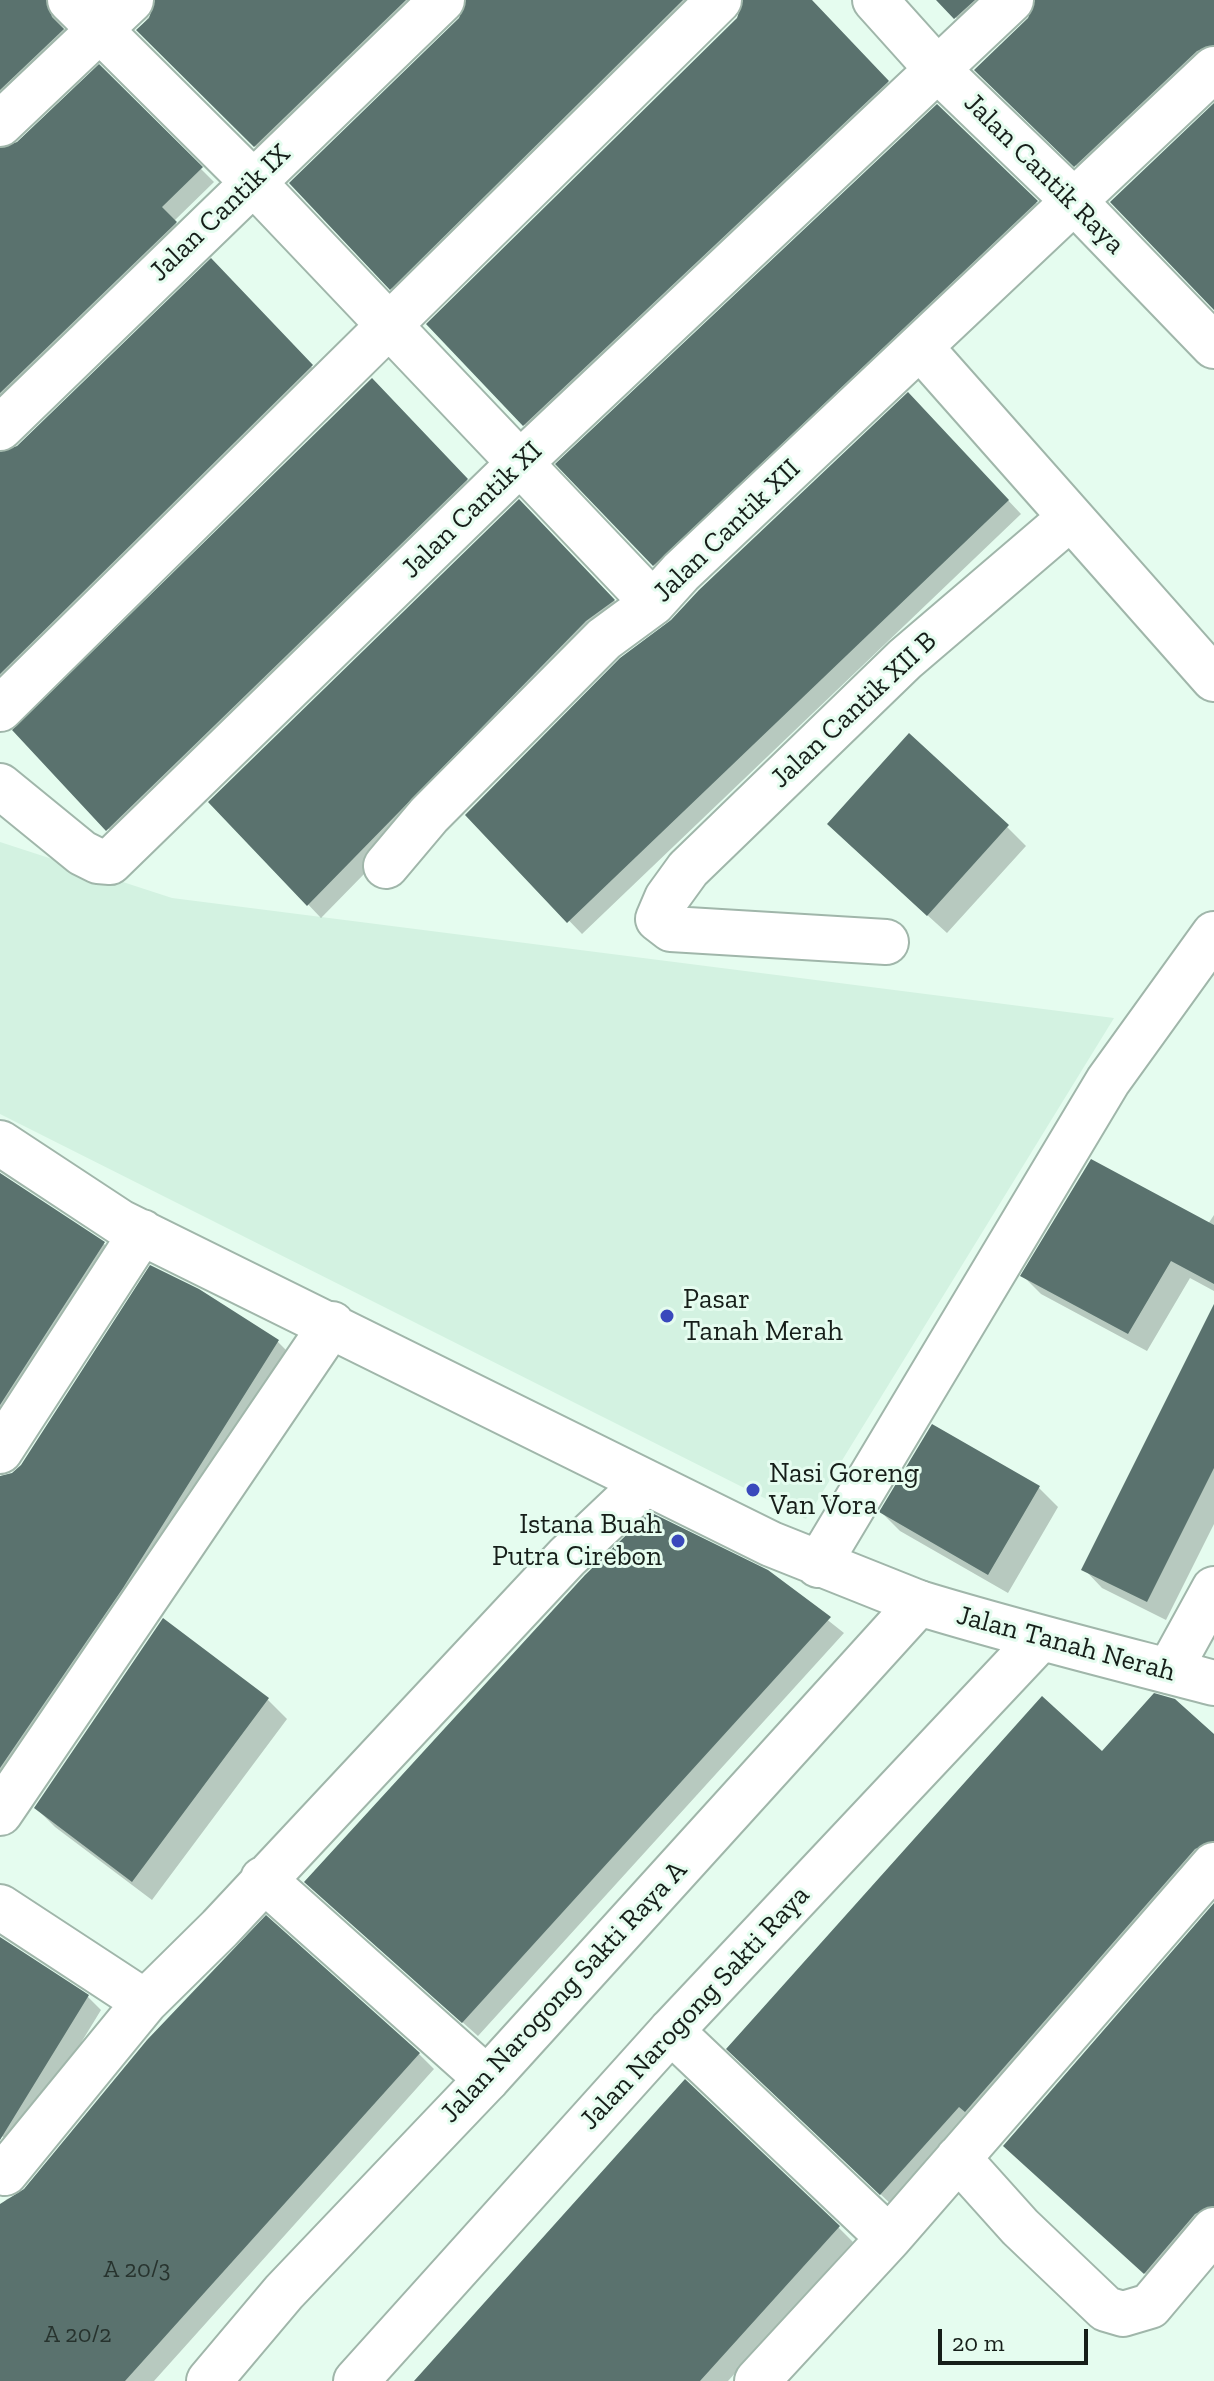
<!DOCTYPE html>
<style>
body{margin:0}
#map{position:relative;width:1214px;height:2381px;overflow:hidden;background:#e5fcef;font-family:"Zilla Slab",serif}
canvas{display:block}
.scale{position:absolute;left:938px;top:2329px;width:150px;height:36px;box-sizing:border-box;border:4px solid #161e19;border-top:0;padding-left:10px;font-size:24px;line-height:28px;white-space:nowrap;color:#161e19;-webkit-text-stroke:6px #e5fcef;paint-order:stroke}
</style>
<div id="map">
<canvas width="1214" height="2381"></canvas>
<div class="scale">20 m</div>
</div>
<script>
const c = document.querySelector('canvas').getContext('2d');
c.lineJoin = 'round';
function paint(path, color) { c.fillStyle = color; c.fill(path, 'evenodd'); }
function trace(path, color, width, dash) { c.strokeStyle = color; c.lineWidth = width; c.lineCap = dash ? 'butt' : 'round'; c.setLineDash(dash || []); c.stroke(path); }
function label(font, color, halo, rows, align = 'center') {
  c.font = font + ' "Zilla Slab",serif'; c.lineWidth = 6; c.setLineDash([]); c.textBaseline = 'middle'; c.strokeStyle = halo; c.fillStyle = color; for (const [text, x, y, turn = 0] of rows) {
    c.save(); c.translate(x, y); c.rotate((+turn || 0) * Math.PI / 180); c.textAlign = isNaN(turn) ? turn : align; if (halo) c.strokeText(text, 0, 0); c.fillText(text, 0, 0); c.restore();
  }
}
paint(new Path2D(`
 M 0,842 L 172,898 L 1114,1018 L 806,1519 L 0,1114 Z`), '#d3f2e1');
paint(new Path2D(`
 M 0,0 L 63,0 L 58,21 L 76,43 L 0,115 Z
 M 157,0 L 432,0 L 268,159 L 138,30 L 157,7 Z
 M 468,0 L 709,0 L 404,301 L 391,288 Z
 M 745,0 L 809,0 L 900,95 L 537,438 L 428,324 L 738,19 Z
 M 939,0 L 1005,0 L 969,31 Z
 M 1037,0 L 1214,0 L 1214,61 L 1089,178 L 976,70 L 1030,19 Z
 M 99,67 L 214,182 L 174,221 L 188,236 L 0,419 L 0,150 L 18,144 Z
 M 937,107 L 1049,215 L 667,578 L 654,565 Z
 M 224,274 L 324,380 L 0,702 L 0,454 L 19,448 Z
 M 385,393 L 479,493 L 121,842 L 14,730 Z
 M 921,408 L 1021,514 L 582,934 L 467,815 L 673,621 Z
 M 519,501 L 627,614 L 599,634 L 321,918 L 211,802 Z
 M 1007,827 L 1026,846 L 947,933 L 848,843 Z
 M 0,1173 L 104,1244 L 118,1257 L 0,1438 Z
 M 1214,1215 L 1214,1291 L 1190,1278 L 1147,1351 L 1041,1294 L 1023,1276 L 1208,1224 Z
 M 198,1291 L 278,1342 L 291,1355 L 0,1801 L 0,1478 L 12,1475 Z
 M 1214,1309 L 1214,1524 L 1166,1620 L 1102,1588 L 1084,1569 Z
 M 1039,1488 L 1058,1507 L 1008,1593 L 900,1531 L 881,1512 Z
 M 767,1572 L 844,1633 L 478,2036 L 321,1896 Z
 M 163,1621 L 268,1700 L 287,1719 L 152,1900 L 55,1827 L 36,1808 Z
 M 1214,1737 L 1214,1861 L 896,2209 L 743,2063 L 1103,1754 Z
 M 1214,1906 L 1214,2225 L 1160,2287 L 1020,2160 Z
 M 0,1939 L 88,1997 L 101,2010 L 18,2146 L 0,2135 Z
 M 419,2054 L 434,2069 L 154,2381 L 0,2381 L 0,2206 L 7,2199 Z
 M 838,2227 L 853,2242 L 728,2381 L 417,2381 Z`), '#0003');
paint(new Path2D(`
 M 0,0 L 46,0 L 52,17 L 64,29 L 0,90 Z
 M 155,0 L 406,0 L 254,147 L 136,30 L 149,18 Z
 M 466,0 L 683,0 L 390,290 L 289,183 L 459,18 Z
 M 743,0 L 812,0 L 889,81 L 523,426 L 426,324 L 737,18 Z
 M 936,0 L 975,0 L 954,19 Z
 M 1035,0 L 1214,0 L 1214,45 L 1197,51 L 1074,167 L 974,70 L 1028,18 Z
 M 99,64 L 203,167 L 162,207 L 177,222 L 0,393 L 0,148 L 17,142 Z
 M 1214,103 L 1214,310 L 1110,202 Z
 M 937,104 L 1038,201 L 653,566 L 555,464 Z
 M 211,258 L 313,365 L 0,674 L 0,452 L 17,446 Z
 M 372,378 L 468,479 L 106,831 L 12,730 Z
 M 908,392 L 1009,500 L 567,923 L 465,815 L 620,658 L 671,620 L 699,590 Z
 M 519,499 L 615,600 L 586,621 L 307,906 L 208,802 Z
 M 909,733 L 1009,825 L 927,916 L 827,824 Z
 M 1091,1159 L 1214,1225 L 1214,1284 L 1171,1261 L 1128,1334 L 1020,1276 Z
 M 0,1173 L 105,1242 L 0,1405 Z
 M 150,1265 L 199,1289 L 279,1340 L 123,1588 L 0,1768 L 0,1476 L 12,1473 L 21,1465 Z
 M 1214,1304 L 1214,1468 L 1147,1602 L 1081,1570 Z
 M 932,1424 L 1040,1486 L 988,1575 L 879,1512 Z
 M 650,1512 L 768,1570 L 831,1617 L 462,2023 L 304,1882 L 585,1575 Z
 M 163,1618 L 269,1698 L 132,1882 L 34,1808 Z
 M 1154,1693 L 1175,1699 L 1214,1734 L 1214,1841 L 1195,1849 L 965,2112 L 959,2107 L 880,2195 L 726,2049 L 1042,1696 L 1102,1751 Z
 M 1214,1903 L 1214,2206 L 1195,2214 L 1144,2274 L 1003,2146 Z
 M 266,1915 L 420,2053 L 125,2381 L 0,2381 L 0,2204 L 24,2189 L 147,2040 Z
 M 0,1937 L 89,1995 L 0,2140 Z
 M 685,2079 L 840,2226 L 700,2381 L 414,2381 Z`), '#5a726e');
const minor = new Path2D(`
 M 70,0 L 252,181 L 653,603
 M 875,0 L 937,69 L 1074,201 L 1214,346
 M 0,124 L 131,0
 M 921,348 L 1214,679
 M 0,428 L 442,0
 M 0,709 L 719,0
 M 0,786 L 82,853 L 98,861 L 110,862 L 521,462 L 1011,0
 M 386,866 L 429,815 L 604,639 L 653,603 L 681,572 L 1214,69
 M 886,942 L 671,929 L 658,919 L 667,898 L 688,869 L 905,659 L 1070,518
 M 0,1143 L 120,1222 L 771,1544 L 919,1603
 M 0,1451 L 142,1232
 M 818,1565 L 1108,1081 L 1214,934
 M 1169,1671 L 1214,1589
 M 0,1813 L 332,1324
 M 263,1879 L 487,2079
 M 0,1907 L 145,2002
 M 671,2031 L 889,2238
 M 958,2158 L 1020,2227 L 1106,2309 L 1123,2314 L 1150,2306 L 1214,2230
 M 0,2169 L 5,2173 L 145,2002 L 220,1928 L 567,1557 L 645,1483
 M 757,2381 L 889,2238 L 1214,1865`);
const tertiary = new Path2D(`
 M 209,2381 L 284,2292 L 487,2079 L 919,1603 C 1017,1633 1115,1657 1214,1683
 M 356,2381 L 671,2031 L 1039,1640`);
trace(minor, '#a0b6aa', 48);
trace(tertiary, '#a0b6aa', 48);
trace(minor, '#fff', 44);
trace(tertiary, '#fff', 44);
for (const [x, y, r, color] of [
 [667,1316,8,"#3a49bc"],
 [753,1490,8,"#3a49bc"],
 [678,1541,8,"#3a49bc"]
]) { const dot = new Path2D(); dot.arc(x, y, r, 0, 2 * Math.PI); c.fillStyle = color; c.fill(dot); trace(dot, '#e5fcef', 3); }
label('24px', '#27332e', null, [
 ["A 20/3",137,2270],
 ["A 20/2",78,2335]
]);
label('28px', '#161e19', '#e5fcef', [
 ["Jalan Cantik Raya",1044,174,45],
 ["Jalan Cantik IX",220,213,-44],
 ["Jalan Cantik XI",472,510,-44],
 ["Jalan Cantik XII",727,531,-44],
 ["Jalan Cantik XII B",854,710,-43],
 ["Jalan Tanah Nerah",1066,1644,15],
 ["Jalan Narogong Sakti Raya A",564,1992,-47],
 ["Jalan Narogong Sakti Raya",695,2008,-47]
]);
label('28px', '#161e19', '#e5fcef', [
 ["Pasar",683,1300],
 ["Tanah Merah",683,1332],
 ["Nasi Goreng",769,1474],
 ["Van Vora",769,1506],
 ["Istana Buah",662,1525,"right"],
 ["Putra Cirebon",662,1557,"right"]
], 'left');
</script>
